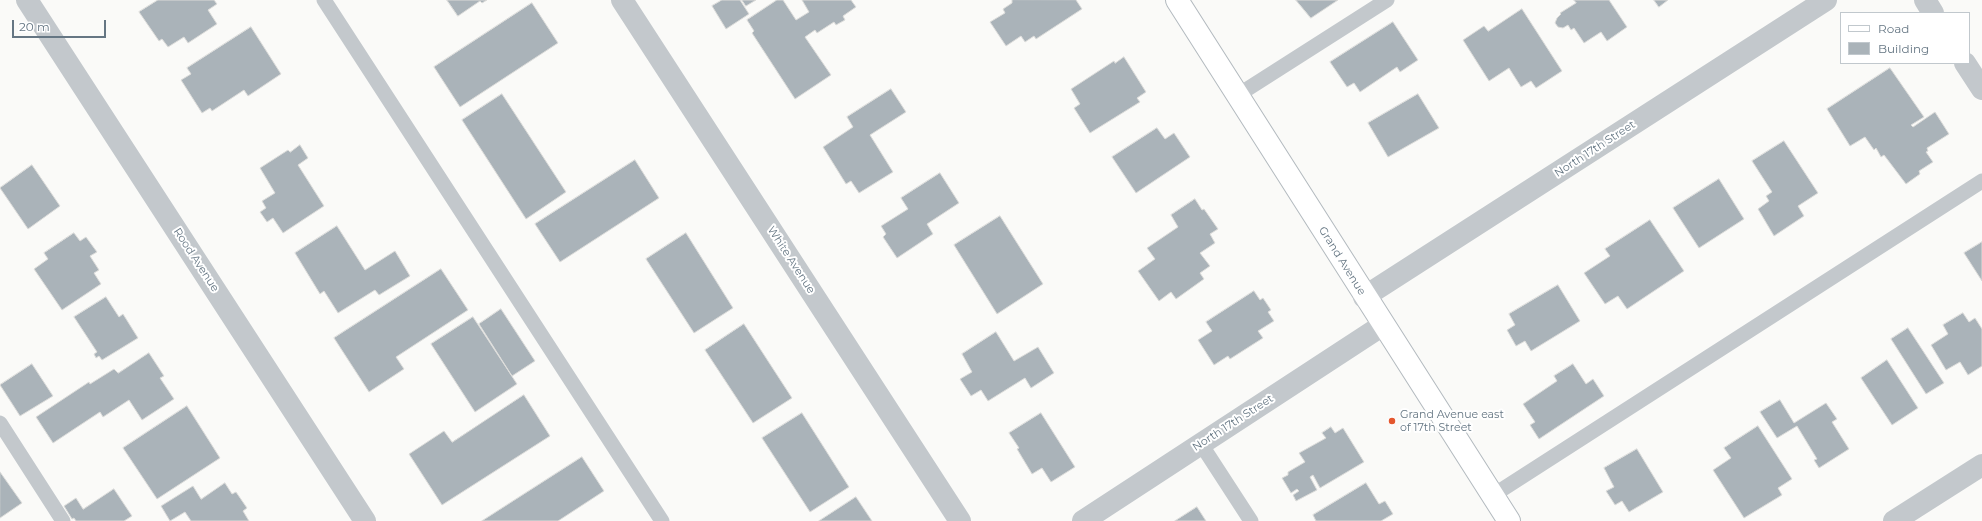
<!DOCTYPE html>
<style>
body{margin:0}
#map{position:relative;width:1982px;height:521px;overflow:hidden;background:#fafaf8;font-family:Montserrat,sans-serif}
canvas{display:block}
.legend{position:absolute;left:1840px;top:12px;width:130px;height:52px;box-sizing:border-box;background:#fff;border:1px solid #c1c8cd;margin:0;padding:5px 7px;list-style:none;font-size:12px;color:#657683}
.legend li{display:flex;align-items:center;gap:8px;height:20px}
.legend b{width:20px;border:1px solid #c1c8cd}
.scale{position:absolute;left:12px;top:20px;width:94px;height:18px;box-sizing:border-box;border:2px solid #657683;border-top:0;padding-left:5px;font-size:12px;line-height:14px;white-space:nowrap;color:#657683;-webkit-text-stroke:3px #fff;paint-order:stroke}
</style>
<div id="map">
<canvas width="1982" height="521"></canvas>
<ul class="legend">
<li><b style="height:5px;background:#fff"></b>Road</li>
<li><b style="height:11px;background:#aab3b9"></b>Building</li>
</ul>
<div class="scale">20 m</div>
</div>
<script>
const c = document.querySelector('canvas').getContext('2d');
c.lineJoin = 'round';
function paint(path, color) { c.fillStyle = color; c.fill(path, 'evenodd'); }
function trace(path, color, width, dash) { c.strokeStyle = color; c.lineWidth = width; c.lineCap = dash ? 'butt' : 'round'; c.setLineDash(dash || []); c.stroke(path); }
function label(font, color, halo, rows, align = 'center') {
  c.font = font + ' Montserrat,sans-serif'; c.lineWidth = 4; c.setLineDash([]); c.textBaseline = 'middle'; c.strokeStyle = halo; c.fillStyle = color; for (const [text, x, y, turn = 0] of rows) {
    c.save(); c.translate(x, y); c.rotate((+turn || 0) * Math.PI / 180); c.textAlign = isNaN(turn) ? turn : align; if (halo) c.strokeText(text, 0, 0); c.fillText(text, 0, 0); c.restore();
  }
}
const building = new Path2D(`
 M 158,0 L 214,0 L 217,4 L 208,10 L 217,24 L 188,43 L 184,37 L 168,47 L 162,39 L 159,41 L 139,12 Z
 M 447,0 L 487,0 L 482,3 L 480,1 L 458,16 Z
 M 722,0 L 740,0 L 749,14 L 726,29 L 712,6 Z
 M 742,0 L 756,0 L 746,6 Z
 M 777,0 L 783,0 L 796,20 L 809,12 L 802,0 L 851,0 L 856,7 L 843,16 L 845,20 L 836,25 L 834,22 L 817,33 L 815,30 L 805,37 L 831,75 L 795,99 L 752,33 L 754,31 L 747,20 Z
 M 1076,0 L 1082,9 L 1036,39 L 1034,36 L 1025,42 L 1021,36 L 1006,46 L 990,22 L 1005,13 L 1003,9 L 1012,3 L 1012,0 Z
 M 1296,0 L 1338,0 L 1311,18 Z
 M 1574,0 L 1609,0 L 1627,27 L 1607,41 L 1601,32 L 1584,43 L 1574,28 L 1571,30 L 1568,25 L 1563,28 L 1558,27 L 1555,23 L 1557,18 L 1561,14 L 1560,13 L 1576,3 Z
 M 1654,0 L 1668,0 L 1659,7 Z
 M 532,3 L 558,43 L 460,107 L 434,67 Z
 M 1522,9 L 1562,71 L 1536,88 L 1531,81 L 1521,87 L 1509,68 L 1489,81 L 1463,40 L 1484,26 L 1488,31 Z
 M 1393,22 L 1418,60 L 1400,72 L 1397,67 L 1360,92 L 1354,83 L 1347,87 L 1330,62 Z
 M 251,27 L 281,74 L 248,96 L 244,90 L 212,111 L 210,108 L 202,113 L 181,80 L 191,74 L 187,68 Z
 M 1124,57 L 1146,92 L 1137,98 L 1140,102 L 1090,133 L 1074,108 L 1080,104 L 1071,89 L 1114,61 L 1115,63 Z
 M 1890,68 L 1924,117 L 1911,125 L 1913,127 L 1935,112 L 1949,134 L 1927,148 L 1928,151 L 1926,152 L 1933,162 L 1919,171 L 1920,174 L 1906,184 L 1884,155 L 1881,157 L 1876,148 L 1874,150 L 1865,137 L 1850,146 L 1827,109 Z
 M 891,89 L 906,112 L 870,135 L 893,172 L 859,193 L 851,181 L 846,184 L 823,147 L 853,127 L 847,117 Z
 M 502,94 L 566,192 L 526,219 L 462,120 Z
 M 1418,94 L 1439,128 L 1388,157 L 1368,123 Z
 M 1157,128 L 1165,139 L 1174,133 L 1190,157 L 1136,193 L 1112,157 Z
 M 1784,141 L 1818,193 L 1798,206 L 1804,216 L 1774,236 L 1758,209 L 1769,201 L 1766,196 L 1772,192 L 1752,161 Z
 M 300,145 L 308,158 L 298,165 L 324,206 L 283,233 L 273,218 L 267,222 L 260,212 L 266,208 L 262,201 L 275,193 L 260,168 L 288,150 L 290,152 Z
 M 635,160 L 659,198 L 560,262 L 535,224 Z
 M 32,165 L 60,206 L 28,229 L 0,188 Z
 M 940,173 L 959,203 L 927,224 L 933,234 L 897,258 L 883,237 L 886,234 L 881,226 L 908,209 L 901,198 Z
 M 1719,179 L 1744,219 L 1699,248 L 1673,208 Z
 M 1195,199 L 1202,210 L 1204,209 L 1218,229 L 1210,234 L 1215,243 L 1200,253 L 1210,266 L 1200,273 L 1204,279 L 1176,299 L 1171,292 L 1159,301 L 1138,271 L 1155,259 L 1147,248 L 1178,227 L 1171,215 Z
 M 1000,216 L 1043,284 L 997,314 L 954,245 Z
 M 1650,220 L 1684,271 L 1627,309 L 1618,296 L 1605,304 L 1584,273 L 1610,256 L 1605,249 Z
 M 337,226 L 365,270 L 395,251 L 410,276 L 379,295 L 375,290 L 338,313 L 324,291 L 320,294 L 295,253 Z
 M 74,233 L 80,241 L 86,237 L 97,252 L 90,256 L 99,270 L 94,273 L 101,284 L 62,310 L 34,269 L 48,259 L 44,253 Z
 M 686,233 L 733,308 L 694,333 L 646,259 Z
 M 1982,242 L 1982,281 L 1964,253 Z
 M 441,269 L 468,310 L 396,357 L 404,369 L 369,392 L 334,338 Z
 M 1558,285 L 1580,321 L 1531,351 L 1525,341 L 1516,346 L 1507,330 L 1515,325 L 1509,314 Z
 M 1254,291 L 1260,300 L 1263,298 L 1271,310 L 1268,312 L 1274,321 L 1258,331 L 1263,338 L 1230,359 L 1228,356 L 1214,365 L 1198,340 L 1212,331 L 1206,322 Z
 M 106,297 L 119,317 L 123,314 L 138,338 L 102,360 L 99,356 L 96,358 L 94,354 L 97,352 L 74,317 Z
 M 501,309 L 535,361 L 512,376 L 479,324 Z
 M 1963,313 L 1969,322 L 1975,318 L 1982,329 L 1982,366 L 1968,375 L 1960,362 L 1946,370 L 1931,345 L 1948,334 L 1943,325 Z
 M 473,317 L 517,384 L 475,412 L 431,344 Z
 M 744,324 L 792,398 L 753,423 L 705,350 Z
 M 1908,328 L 1944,383 L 1926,394 L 1891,339 Z
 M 996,332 L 1014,361 L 1038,347 L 1054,373 L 1031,388 L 1025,378 L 988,401 L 981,390 L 971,396 L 960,379 L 972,372 L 962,354 Z
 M 149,353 L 164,376 L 160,378 L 174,399 L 142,420 L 129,400 L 103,417 L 100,412 L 53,443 L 36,417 L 89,382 L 90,384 L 114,369 L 118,373 Z
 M 1887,360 L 1918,408 L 1892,425 L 1861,378 Z
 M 32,364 L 53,396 L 20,416 L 0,385 Z
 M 1573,364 L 1586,384 L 1593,379 L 1604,396 L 1539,439 L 1530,425 L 1535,422 L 1523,404 L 1557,381 L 1554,376 Z
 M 524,395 L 550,436 L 442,505 L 409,454 L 444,431 L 452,442 Z
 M 1780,400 L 1794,423 L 1826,403 L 1837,419 L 1832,422 L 1849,449 L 1819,468 L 1814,460 L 1817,459 L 1797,426 L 1777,438 L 1760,412 Z
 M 187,406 L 220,458 L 157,499 L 123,448 Z
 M 802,413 L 849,487 L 810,512 L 762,438 Z
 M 1041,413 L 1075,467 L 1051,482 L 1042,468 L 1032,474 L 1017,449 L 1019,448 L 1009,433 Z
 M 1758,426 L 1792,479 L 1778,488 L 1782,495 L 1744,518 L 1713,470 L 1731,458 L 1724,448 Z
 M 1331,427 L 1335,433 L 1343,428 L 1364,462 L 1320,488 L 1313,475 L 1310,477 L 1317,490 L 1296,501 L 1293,495 L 1299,491 L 1297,489 L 1291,493 L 1282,478 L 1288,475 L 1288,472 L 1305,462 L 1299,453 L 1326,438 L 1322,433 Z
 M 1637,449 L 1663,492 L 1629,512 L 1622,501 L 1615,505 L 1606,491 L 1614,487 L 1604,468 Z
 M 582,457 L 604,491 L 558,521 L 482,521 Z
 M 0,472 L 22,503 L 0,518 Z
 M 225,483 L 232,494 L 236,492 L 247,508 L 243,511 L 249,521 L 191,521 L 185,512 L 170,521 L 161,506 L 193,486 L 201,499 Z
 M 1366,483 L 1379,504 L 1385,501 L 1393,514 L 1381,521 L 1316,521 L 1313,515 Z
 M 114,489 L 132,516 L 124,521 L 76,521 L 74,518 L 72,519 L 64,506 L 76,498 L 83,509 Z
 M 856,497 L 872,521 L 819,521 Z
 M 1197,507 L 1206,521 L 1175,521 Z`);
paint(building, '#aab3b9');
trace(building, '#dcdcda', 1);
const secondary = new Path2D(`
 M 1177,0 L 1509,521`);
trace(secondary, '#b3babf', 24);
trace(new Path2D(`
 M 324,0 L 662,521
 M 1238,95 L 1387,0
 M 0,423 L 63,521
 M 1201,444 L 1251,521
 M 1492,496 L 1982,181`), '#c3c8cc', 15);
trace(new Path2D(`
 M 27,0 L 365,521
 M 622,0 L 960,521
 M 1925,0 L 1933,13
 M 1965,63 L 1982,89
 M 1364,297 L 1826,0
 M 1083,521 L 1383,325
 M 1894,521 L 1982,465`), '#c3c8cc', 22);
trace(secondary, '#fff', 22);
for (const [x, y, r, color] of [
 [1392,421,4,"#e4572e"]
]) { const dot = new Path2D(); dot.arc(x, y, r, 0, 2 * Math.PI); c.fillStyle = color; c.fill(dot); trace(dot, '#fff', 1.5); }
label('11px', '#657683', '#fff', [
 ["North 17th Street",1595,149,-33],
 ["Rood Avenue",196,260,57],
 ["White Avenue",791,260,57],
 ["Grand Avenue",1342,261,58],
 ["North 17th Street",1233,423,-33]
]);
label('11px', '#657683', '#fff', [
 ["Grand Avenue east",1400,415],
 ["of 17th Street",1400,428]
], 'left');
</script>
